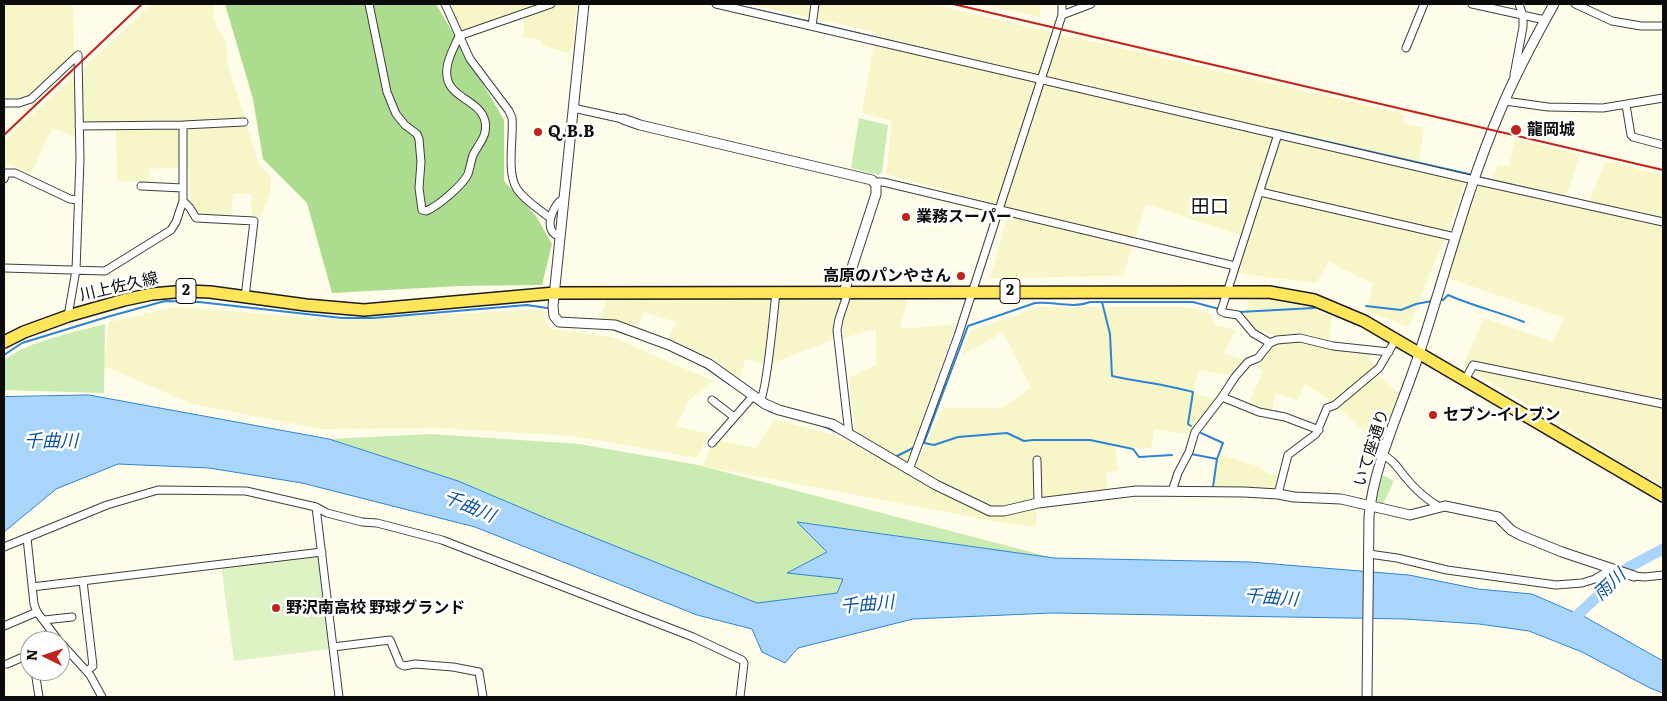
<!DOCTYPE html>
<meta charset="utf-8">
<style>
body{margin:0}
#map{position:relative;width:1667px;height:701px;overflow:hidden;background:#fffde9;font-family:Literata,serif}
canvas{display:block}
.frame{position:absolute;inset:0;border:5px solid #0b0b0b;pointer-events:none}
.north{position:absolute;left:20px;top:631px;width:50px;height:50px;box-sizing:border-box;background:#fff;border:1px solid #9d9d9d;border-radius:50%;rotate:274deg;font-size:14px;font-weight:700;line-height:20px;text-align:center;color:#0b0b0b}
.north::after{content:'';display:block;margin:auto;width:18px;height:22px;background:#c3211b;clip-path:polygon(50% 0,100% 100%,50% 72%,0 100%)}
</style>
<div id="map">
<canvas width="1667" height="701"></canvas>
<div class="frame"></div>
<div class="north">N</div>
</div>
<script>
const c = document.querySelector('canvas').getContext('2d');
c.lineJoin = 'round';
function paint(path, color) { c.fillStyle = color; c.fill(path, 'evenodd'); }
function trace(path, color, width, dash) { c.strokeStyle = color; c.lineWidth = width; c.lineCap = dash ? 'butt' : 'round'; c.setLineDash(dash || []); c.stroke(path); }
function label(font, color, halo, rows, align = 'center') {
  c.font = font + ' Literata,"Noto Sans JP",serif'; c.lineWidth = 5; c.setLineDash([]); c.textBaseline = 'middle'; c.strokeStyle = halo; c.fillStyle = color; for (const [text, x, y, turn = 0] of rows) {
    c.save(); c.translate(x, y); c.rotate((+turn || 0) * Math.PI / 180); c.textAlign = isNaN(turn) ? turn : align; if (halo) c.strokeText(text, 0, 0); c.fillText(text, 0, 0); c.restore();
  }
}
paint(new Path2D(`
 M 4,4 L 73,4 L 74,53 L 27,97 L 4,99 Z
 M 152,4 L 215,4 L 213,17 L 217,28 L 226,40 L 227,61 L 259,165 L 271,176 L 270,193 L 262,216 L 252,216 L 251,194 L 233,194 L 231,215 L 200,215 L 191,201 L 189,169 L 181,167 L 149,169 L 150,182 L 117,181 L 116,128 L 78,127 L 78,138 L 52,128 L 31,174 L 8,164 L 4,172 L 4,141 Z
 M 458,4 L 577,4 L 572,48 L 568,53 L 541,45 L 541,40 L 523,37 L 525,9 L 460,31 L 448,8 Z
 M 748,4 L 930,4 L 1404,114 L 1403,123 L 1424,128 L 1418,169 L 1467,180 L 1409,327 L 1366,311 L 1373,284 L 1329,262 L 1316,283 L 1234,273 L 1245,237 L 1146,204 L 1123,276 L 990,278 L 1010,208 L 886,174 L 892,121 L 862,113 L 876,32 Z
 M 980,4 L 1040,4 L 1040,17 Z
 M 1515,139 L 1580,155 L 1566,197 L 1589,202 L 1605,161 L 1663,175 L 1663,487 L 1463,366 L 1484,318 L 1553,342 L 1564,318 L 1445,277 L 1480,183 L 1490,185 L 1498,165 L 1509,166 Z
 M 1250,296 L 1312,302 L 1310,308 L 1332,316 L 1329,340 L 1300,333 L 1277,337 L 1255,328 L 1245,317 Z
 M 844,297 L 834,321 L 834,339 L 773,363 L 780,298 Z
 M 852,297 L 908,298 L 900,329 L 956,324 L 907,462 L 855,432 L 849,378 L 876,365 L 876,329 L 843,338 L 842,323 Z
 M 607,298 L 771,299 L 764,364 L 745,359 L 740,379 L 714,359 L 669,338 L 676,322 L 644,312 L 637,327 L 600,319 Z
 M 176,307 L 343,320 L 541,309 L 550,329 L 612,337 L 713,381 L 688,401 L 677,426 L 709,434 L 697,458 L 573,436 L 435,428 L 321,429 L 192,404 L 104,366 L 109,322 Z
 M 1039,307 L 1187,307 L 1211,314 L 1215,325 L 1236,330 L 1224,353 L 1246,361 L 1234,376 L 1199,370 L 1193,393 L 1217,400 L 1189,434 L 1154,429 L 1151,448 L 1115,447 L 1118,471 L 1106,472 L 1108,491 L 1050,497 L 993,508 L 915,467 L 943,408 L 1002,408 L 1031,388 L 1003,332 L 962,355 L 970,331 Z
 M 1300,340 L 1372,352 L 1369,360 L 1378,367 L 1332,402 L 1305,384 L 1297,400 L 1276,393 L 1272,410 L 1260,408 L 1249,403 L 1263,371 L 1258,368 L 1264,355 L 1278,342 Z
 M 1377,373 L 1399,394 L 1381,447 L 1337,406 Z
 M 774,419 L 837,436 L 974,507 L 1037,507 L 1036,527 L 1004,523 L 703,466 L 709,451 L 717,440 L 756,448 Z
 M 1220,454 L 1260,467 L 1265,472 L 1279,476 L 1276,490 L 1213,486 Z`), '#f6f6c8');
paint(new Path2D(`
 M 859,118 L 888,125 L 882,172 L 879,175 L 851,168 Z
 M 105,324 L 104,393 L 4,390 L 4,360 C 31,340 73,333 105,324 Z
 M 431,434 L 579,444 L 698,465 L 1054,558 L 798,522 L 827,552 L 788,573 L 843,579 L 837,593 L 757,603 L 543,517 L 458,481 L 329,439 Z
 M 1383,475 L 1394,481 L 1383,504 L 1376,501 Z`), '#caebb1');
paint(new Path2D(`
 M 225,4 L 436,4 L 504,120 L 504,181 L 536,216 L 552,244 L 542,285 L 459,286 L 332,293 L 307,203 L 263,159 L 253,99 Z`), '#acdd8f');
paint(new Path2D(`
 M 319,554 L 330,649 L 234,661 L 221,566 Z`), '#def2c3');
const water = new Path2D(`
 M 89,395 L 329,439 L 458,481 L 543,517 L 757,603 L 837,593 L 843,579 L 787,573 L 827,552 L 797,522 L 1054,558 L 1250,562 L 1409,575 L 1478,589 L 1532,594 L 1585,617 L 1663,661 L 1663,693 L 1650,688 L 1582,652 L 1529,631 L 1479,624 L 1405,619 L 1052,613 L 913,619 L 798,648 L 785,663 L 762,652 L 752,629 L 697,615 L 475,527 L 302,483 L 209,468 L 118,464 L 56,489 L 4,532 L 4,397 Z`);
paint(water, '#aad5fa');
trace(water, '#2d84d6', 1);
trace(new Path2D(`
 M 731,4 L 811,22
 M 815,23 L 1001,67
 M 1271,129 L 1473,175
 M 1478,177 L 1578,200
 M 1439,300 L 1443,300 L 1448,295 C 1473,306 1499,312 1524,322
 M 1102,302 L 1110,334 L 1112,376 C 1139,382 1166,384 1193,392 L 1188,424 L 1191,426
 M 1366,306 L 1401,310 L 1416,304 L 1432,301
 M 1239,312 L 1314,308
 M 612,329 L 629,335
 M 4,355 L 22,343 L 107,317 L 165,301 L 199,302 L 342,318 L 373,318 L 527,305 L 547,308
 M 702,365 L 729,384
 M 753,401 L 769,411 L 777,414
 M 823,426 L 837,432
 M 1201,433 L 1223,443 L 1217,459
 M 924,443 L 934,445 L 958,437 L 1007,433 L 1024,441 L 1033,440 L 1090,440 L 1133,449 L 1139,457 L 1172,455
 M 858,444 L 891,464 L 892,463
 M 921,444 L 924,443 L 968,326 L 1035,303 C 1053,301 1072,309 1090,302 L 1193,302 L 1219,309
 M 1191,454 L 1217,459 L 1213,487
 M 895,457 L 915,447`), '#2d84d6', 2);
trace(new Path2D(`
 M 1569,623 L 1629,567 L 1663,549`), '#aad5fa', 11);
const minor = new Path2D(`
 M 369,4 L 387,92 L 396,114 L 405,125 L 417,134 L 419,139 L 421,162 L 419,188 L 422,210 L 426,211 C 437,207 463,185 468,174 C 470,168 471,161 473,155 C 479,143 488,136 485,121 C 479,97 443,99 447,68 C 448,57 455,46 459,36 L 551,4
 M 445,4 L 470,59 L 509,111 L 512,118 C 514,138 506,172 517,189 C 525,201 539,209 550,218
 M 716,4 L 1474,180 L 1663,222
 M 1472,4 L 1545,20
 M 1575,4 L 1612,21 L 1641,26 L 1663,26
 M 1062,15 L 1091,4
 M 812,26 L 815,4
 M 1406,48 L 1424,4
 M 1514,75 L 1523,27 L 1523,16 L 1519,4
 M 1505,101 L 1548,107 L 1603,108 L 1663,98
 M 4,103 L 19,103 L 31,99 L 78,55
 M 1626,105 L 1631,135 L 1633,137 L 1663,145
 M 573,108 L 623,119
 M 79,126 L 183,125 L 244,122
 M 4,179 L 6,173 L 15,173 L 70,199 L 78,200
 M 875,182 L 883,182 L 1235,266
 M 141,186 L 183,188
 M 1260,192 L 1455,237
 M 183,201 L 190,208 L 196,218 L 254,221 L 245,297
 M 560,236 C 542,233 552,205 563,199
 M 4,268 L 105,271 L 171,230 L 176,222 L 183,201 L 183,125
 M 848,292 L 839,319 L 837,330 L 849,434
 M 68,316 L 76,270 L 80,159 L 78,55
 M 1270,343 L 1253,333 L 1238,315 L 1225,313 L 1221,311 L 1278,134
 M 1465,380 L 1473,365 L 1663,404
 M 1222,397 L 1259,412 L 1285,417 L 1319,430
 M 712,400 L 734,417
 M 760,401 C 767,392 774,310 776,292
 M 712,443 L 753,396
 M 1383,455 C 1394,460 1399,470 1406,478 C 1415,489 1427,500 1440,507
 M 1037,460 L 1038,503
 M 909,470 L 958,336 L 1062,15 L 1062,4
 M 1172,491 L 1178,473 L 1189,452 L 1195,432 L 1222,397 L 1235,377 L 1248,362 L 1258,358 L 1270,343 L 1277,340 L 1300,338 L 1333,346 L 1389,352
 M 1278,494 L 1288,455 L 1316,434 L 1327,408 L 1335,405 L 1379,368 L 1396,339
 M 316,507 L 339,697
 M 27,538 L 34,604 L 37,612 L 59,641
 M 4,547 L 107,505 L 158,490 L 246,491 L 316,507 L 327,513 L 362,522 L 377,523 L 442,540 L 693,637 L 742,660 L 744,663 L 740,697
 M 1369,554 L 1397,558 L 1447,570 L 1556,585 L 1582,583 L 1595,579 L 1611,569
 M 1634,576 L 1645,577 L 1663,575
 M 83,581 L 93,666 L 87,671
 M 32,587 L 322,552
 M 44,620 L 72,617
 M 4,626 L 37,612
 M 60,642 L 90,675 L 102,697
 M 333,647 L 390,640 L 400,664 L 404,666 L 415,664 L 453,667 L 479,672 L 483,697
 M 7,664 L 30,654
 M 35,671 L 39,697`);
const tertiary = new Path2D(`
 M 584,4 L 553,306 L 554,316 L 559,322 L 615,325 L 669,345 L 709,364 L 765,404 L 779,410 L 832,424 L 936,485 L 990,511 L 1004,511 L 1038,503 L 1136,491 L 1244,492 L 1278,494 L 1294,497 L 1341,499 L 1410,515 L 1445,506 L 1498,517 L 1511,530 L 1520,535 L 1562,552 L 1634,576
 M 623,119 L 640,125 L 872,180 L 876,185 L 876,194 L 844,292
 M 1367,697 L 1369,517 C 1373,465 1403,404 1419,354 C 1446,272 1467,188 1501,109 C 1516,73 1535,38 1554,4`);
const primary = new Path2D(`
 M 4,342 L 24,332 L 68,316 L 124,300 L 152,294 L 186,291 L 210,292 L 306,305 L 364,310 L 555,293 L 1269,292 L 1314,300 L 1364,321 L 1663,496`);
trace(minor, '#3e3e3e', 9);
trace(tertiary, '#3e3e3e', 11);
trace(primary, '#1c1c1c', 14);
trace(minor, '#fff', 7);
trace(tertiary, '#fff', 9);
trace(primary, '#ffe559', 11);
trace(new Path2D(`
 M 953,4 L 1663,170
 M 4,135 L 142,4`), '#c3211b', 2);
for (const [x, y, r, color] of [
 [1516,130,6,"#c3211b"],
 [538,132,5,"#c3211b"],
 [906,217,5,"#c3211b"],
 [961,276,5,"#c3211b"],
 [1433,415,5,"#c3211b"],
 [276,608,5,"#c3211b"]
]) { const dot = new Path2D(); dot.arc(x, y, r, 0, 2 * Math.PI); c.fillStyle = color; c.fill(dot); trace(dot, '#fff', 2); }
for (const [x, y, w] of [
 [186,291,20],
 [1010,291,20]
]) { const box = new Path2D(); box.roundRect(x - w / 2, y - 12.5, w, 25, 4); c.fillStyle = '#fff'; c.fill(box); trace(box, '#0b0b0b', 1); }
label('bold 15px', '#0b0b0b', null, [
 ["2",186,291],
 ["2",1010,291]
]);
label('bold 16px', '#0b0b0b', '#fff', [
 ["龍岡城",1527,130],
 ["Q.B.B",548,132],
 ["業務スーパー",916,217],
 ["高原のパンやさん",951,276,"right"],
 ["セブン-イレブン",1443,415],
 ["野沢南高校 野球グランド",286,608]
], 'left');
label('16px', '#0b0b0b', '#fff', [
 ["川上佐久線",119,287,-13],
 ["いて座通り",1372,448,-72]
]);
label('italic 18px', '#0e56a4', '#fff', [
 ["千曲川",51,442],
 ["千曲川",469,507,23],
 ["雨川",1610,585,-43],
 ["千曲川",1271,598,5],
 ["千曲川",867,605,-5]
]);
label('19px', '#0b0b0b', '#fff', [
 ["田口",1210,207]
]);
</script>
